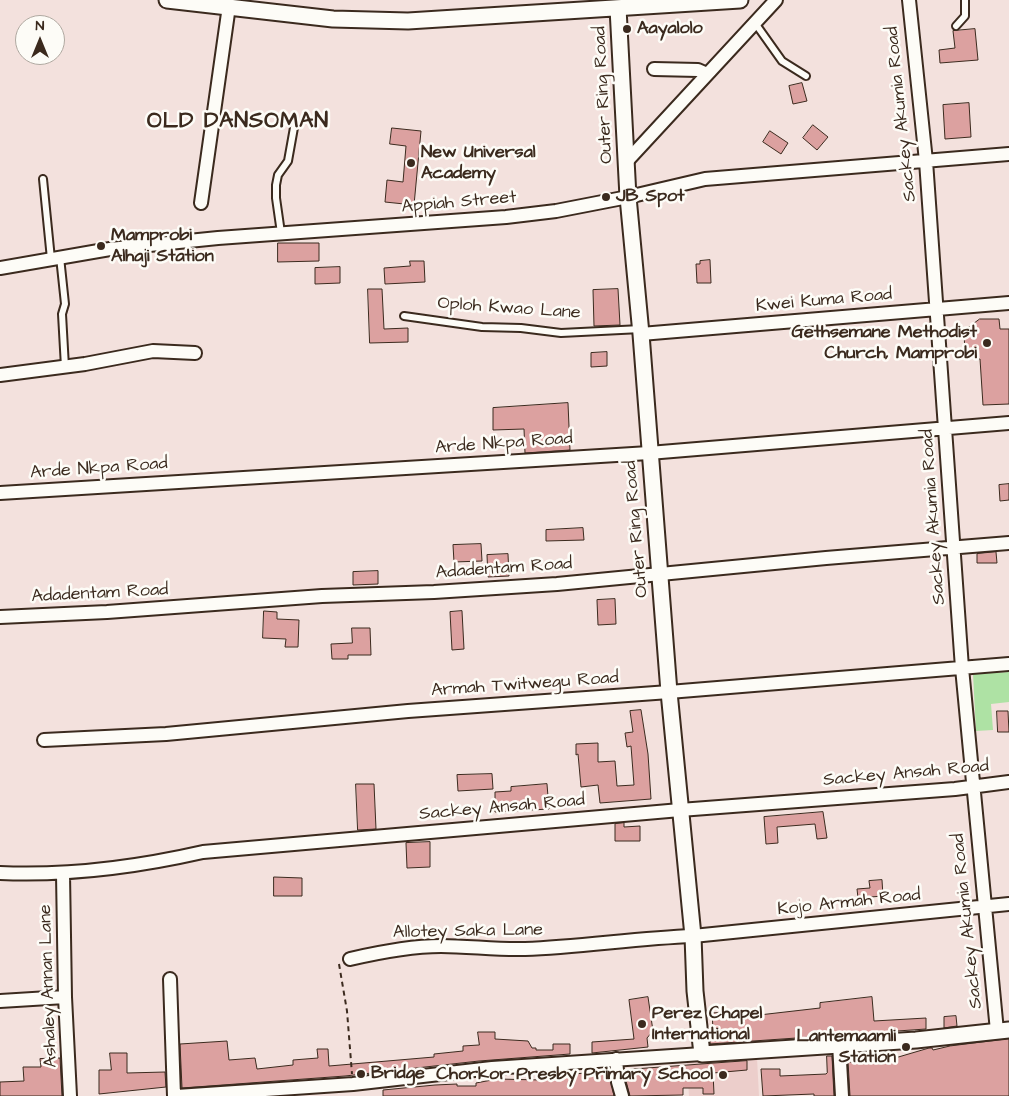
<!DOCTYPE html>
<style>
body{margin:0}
#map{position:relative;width:1009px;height:1096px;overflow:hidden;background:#f3e1dd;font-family:"Architects Daughter",sans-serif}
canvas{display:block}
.north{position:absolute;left:15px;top:15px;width:50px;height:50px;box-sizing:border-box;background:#fdfcf7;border:1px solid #afa8a0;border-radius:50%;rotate:0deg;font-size:14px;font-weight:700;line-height:20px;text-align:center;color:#3b2a1e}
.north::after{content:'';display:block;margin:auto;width:18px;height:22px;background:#3b2a1e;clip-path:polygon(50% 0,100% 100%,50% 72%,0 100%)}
</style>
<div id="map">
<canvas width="1009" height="1096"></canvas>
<div class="north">N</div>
</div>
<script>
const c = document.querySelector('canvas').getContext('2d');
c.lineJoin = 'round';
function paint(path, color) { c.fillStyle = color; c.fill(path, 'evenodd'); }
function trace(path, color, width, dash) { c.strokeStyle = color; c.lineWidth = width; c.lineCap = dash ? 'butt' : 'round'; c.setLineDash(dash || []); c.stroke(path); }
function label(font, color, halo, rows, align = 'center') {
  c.font = font + ' "Architects Daughter",sans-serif'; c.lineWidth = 5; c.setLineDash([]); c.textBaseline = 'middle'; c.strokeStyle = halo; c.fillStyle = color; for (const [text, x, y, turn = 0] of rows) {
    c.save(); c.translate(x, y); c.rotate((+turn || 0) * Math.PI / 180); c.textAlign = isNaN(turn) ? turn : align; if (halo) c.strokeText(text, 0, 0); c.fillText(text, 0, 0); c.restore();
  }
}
paint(new Path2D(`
 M 757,1058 L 759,1096 L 689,1096 L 687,1063 Z`), '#eccecb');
paint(new Path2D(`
 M 1009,672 L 1009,702 L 991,704 L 993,730 L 976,731 L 973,674 Z`), '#aee2a4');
const building = new Path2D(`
 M 975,29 L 978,60 L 940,63 L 939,50 L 955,48 L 953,31 Z
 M 802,83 L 807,101 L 793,104 L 789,86 Z
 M 969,103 L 971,137 L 945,139 L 943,105 Z
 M 813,125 L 828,137 L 817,150 L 803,138 Z
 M 392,128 L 421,131 L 414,205 L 385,202 L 387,180 L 403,182 L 406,146 L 390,144 Z
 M 770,131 L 788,143 L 781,154 L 763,142 Z
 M 278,243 L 319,243 L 319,261 L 278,262 Z
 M 710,260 L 711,283 L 697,283 L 696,264 L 700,264 L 700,261 Z
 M 410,261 L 424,261 L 425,282 L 385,284 L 384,268 L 410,266 Z
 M 340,267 L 340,283 L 315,284 L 315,268 Z
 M 368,289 L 382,289 L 384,329 L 408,328 L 408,342 L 370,343 Z
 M 618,289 L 620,325 L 594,326 L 593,290 Z
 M 980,319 L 999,319 L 1000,329 L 1009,329 L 1009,404 L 983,405 L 980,359 L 965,355 L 964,331 Z
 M 607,352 L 607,366 L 591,367 L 591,353 Z
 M 568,403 L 570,450 L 525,453 L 524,429 L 493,430 L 493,408 Z
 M 1009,484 L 1009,500 L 1000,501 L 999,485 Z
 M 583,528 L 584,540 L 546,541 L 546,530 Z
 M 481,544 L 482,561 L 454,562 L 453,545 Z
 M 996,552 L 997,563 L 977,563 L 977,554 Z
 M 508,554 L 509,576 L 488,577 L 487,555 Z
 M 378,571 L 378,584 L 353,585 L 353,572 Z
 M 615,599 L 616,624 L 598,625 L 597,600 Z
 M 264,611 L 277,612 L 277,619 L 299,620 L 298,647 L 285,647 L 286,639 L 263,638 Z
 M 462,611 L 464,649 L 452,650 L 450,612 Z
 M 352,628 L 370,628 L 371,655 L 348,655 L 348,659 L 332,659 L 331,644 L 352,643 Z
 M 641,710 L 648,754 L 651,799 L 600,803 L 598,785 L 581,787 L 578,754 L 576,755 L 576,744 L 598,743 L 598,762 L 615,761 L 617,786 L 634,785 L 631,746 L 627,747 L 625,733 L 633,732 L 630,711 Z
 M 997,711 L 1008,711 L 1009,732 L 998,732 Z
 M 492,774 L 493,789 L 458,791 L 457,775 Z
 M 356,784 L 374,784 L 376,829 L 358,830 Z
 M 547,784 L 549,809 L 495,812 L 495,792 L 511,791 L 511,787 Z
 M 823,812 L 827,838 L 817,839 L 815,824 L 777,827 L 778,843 L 766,844 L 764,817 Z
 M 624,823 L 624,827 L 640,826 L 640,841 L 615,841 L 615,824 Z
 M 430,842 L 430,867 L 407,868 L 406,843 Z
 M 274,877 L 302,878 L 302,896 L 274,896 Z
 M 882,880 L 883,896 L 858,898 L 857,889 L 870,888 L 869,881 Z
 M 648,997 L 653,1031 L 647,1038 L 648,1047 L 592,1053 L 592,1042 L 634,1039 L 629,1000 Z
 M 872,997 L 874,1021 L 926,1018 L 926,1029 L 710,1044 L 709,1029 L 713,1029 L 712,1013 L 758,1010 L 759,1015 L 820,1008 L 820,1003 Z
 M 956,1016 L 957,1026 L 944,1028 L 944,1017 Z
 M 478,1032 L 495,1032 L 495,1039 L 528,1041 L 532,1048 L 536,1048 L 536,1050 L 553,1050 L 553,1044 L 570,1044 L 570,1054 L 479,1061 L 345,1076 L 182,1088 L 180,1044 L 227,1041 L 229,1060 L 255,1058 L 257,1069 L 293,1065 L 293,1060 L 318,1058 L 317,1049 L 328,1049 L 329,1066 L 434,1057 L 434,1054 L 463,1051 L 463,1046 L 479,1045 Z
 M 1009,1039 L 1009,1096 L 850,1096 L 848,1062 L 863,1062 L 863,1058 L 881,1056 L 881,1052 L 894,1051 L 895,1058 L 929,1048 L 932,1048 L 933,1050 L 950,1046 Z
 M 110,1053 L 127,1053 L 127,1073 L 165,1072 L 166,1087 L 99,1094 L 99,1070 L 111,1070 Z
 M 827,1056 L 832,1056 L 834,1096 L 814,1096 L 814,1094 L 763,1096 L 761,1069 L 780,1069 L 780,1076 L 826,1074 L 827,1073 Z
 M 53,1058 L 60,1058 L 62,1096 L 0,1096 L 0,1082 L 24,1081 L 23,1067 L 41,1067 L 40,1059 Z
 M 747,1061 L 747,1070 L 713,1073 L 714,1094 L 703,1094 L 703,1088 L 683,1088 L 683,1095 L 630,1096 L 626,1081 L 625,1070 L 634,1069 Z
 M 609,1071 L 614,1096 L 383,1096 L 383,1090 L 435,1085 L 457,1084 L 457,1086 L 476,1086 L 476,1083 L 497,1079 L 542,1080 L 542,1077 L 546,1077 L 546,1073 L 554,1072 L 554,1075 L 560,1074 L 560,1075 Z`);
paint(building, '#dca1a0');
trace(building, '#3b2a1e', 1);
const service = new Path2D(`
 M 755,23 L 782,61 L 806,76
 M 956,26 L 965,16 L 965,0
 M 43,179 L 51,259
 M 281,233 L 276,198 L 276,185 L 278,175 L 288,161 L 295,122
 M 60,257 L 65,304 L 62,314 L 65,367
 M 404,316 L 482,327 L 521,328 L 561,333 L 641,329`);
const minor = new Path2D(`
 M 909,0 L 926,161 L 962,668 L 997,1031
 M 654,69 L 698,70 L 707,74
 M 628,160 L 776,0
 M 201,203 L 229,6
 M 0,268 L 110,249 L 218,238 L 506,217 L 556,211 L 628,197 L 705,179 L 1009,154
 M 641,334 L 1009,303
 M 0,375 L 85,364 L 153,351 L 195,353
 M 0,493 L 649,453 L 1009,423
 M 0,617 L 107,612 L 322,596 L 434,592 L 557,584 L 826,558 L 1009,543
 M 44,740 L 166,734 L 408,711 L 669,692 L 1009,664
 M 0,873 C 68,876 137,867 203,852 L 680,810 L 955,789 L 1009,782
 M 63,874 L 65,997 L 70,1096
 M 350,959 C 380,952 410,946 441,946 C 469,946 497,950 525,949 C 581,947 637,938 693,936 L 1009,904
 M 170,979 L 174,1096
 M 0,1001 L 65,997
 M 839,1044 L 842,1096
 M 616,1059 L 618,1082 L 622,1096
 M 177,1096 L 353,1084 L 492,1068 L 702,1054`);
const tertiary = new Path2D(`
 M 167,0 L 333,19 L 408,21 L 740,0
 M 618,8 L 628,197 L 641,334 L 669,692 L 693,936 L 695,991 L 702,1054 L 916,1040 L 1009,1030`);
trace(service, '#3b2a1e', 10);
trace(minor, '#3b2a1e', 16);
trace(tertiary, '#3b2a1e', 19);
trace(new Path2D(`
 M 339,964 L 347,1011 L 352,1074`), '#3b2a1e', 2, [5, 4]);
trace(service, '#fdfcf7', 6);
trace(minor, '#fdfcf7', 12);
trace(tertiary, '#fdfcf7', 15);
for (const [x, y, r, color] of [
 [627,29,5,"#3b2a1e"],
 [411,163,5,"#3b2a1e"],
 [606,197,5,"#3b2a1e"],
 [101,246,5,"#3b2a1e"],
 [987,343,5,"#3b2a1e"],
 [642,1024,5,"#3b2a1e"],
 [906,1047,5,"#3b2a1e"],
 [361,1074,5,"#3b2a1e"],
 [723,1075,5,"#3b2a1e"]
]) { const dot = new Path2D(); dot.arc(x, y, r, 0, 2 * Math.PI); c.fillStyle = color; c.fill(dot); trace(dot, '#fdfcf7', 2); }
label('bold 18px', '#3b2a1e', '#fdfcf7', [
 ["Aayalolo",637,29],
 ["New Universal",421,153],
 ["Academy",421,174],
 ["JB Spot",616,197],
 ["Mamprobi",111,236],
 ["Alhaji Station",111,257],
 ["Gethsemane Methodist",977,333,"right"],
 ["Church, Mamprobi",977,354,"right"],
 ["Perez Chapel",652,1014],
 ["International",652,1035],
 ["Lantemaamli",896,1037,"right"],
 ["Station",896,1058,"right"],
 ["Bridge",371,1074],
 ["Chorkor Presby Primary School",713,1075,"right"]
], 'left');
label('18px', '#3b2a1e', '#fdfcf7', [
 ["Outer Ring Road",604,95,-93],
 ["Sackey Akumia Road",902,114,-96],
 ["Appiah Street",459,203,-5],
 ["Kwei Kuma Road",824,301,-5],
 ["Oploh Kwao Lane",509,309,4],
 ["Arde Nkpa Road",504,444,-4],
 ["Arde Nkpa Road",99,469,-4],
 ["Sackey Akumia Road",934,517,-94],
 ["Outer Ring Road",637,529,-95],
 ["Adadentam Road",504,569,-4],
 ["Adadentam Road",100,594,-3],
 ["Armah Twitwegu Road",525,685,-4],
 ["Sackey Ansah Road",906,774,-5],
 ["Sackey Ansah Road",502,808,-5],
 ["Kojo Armah Road",849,903,-6],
 ["Sackey Akumia Road",968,921,-96],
 ["Allotey Saka Lane",468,932,-1],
 ["Ashaley Annan Lane",49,986,-92]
]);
c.letterSpacing = '1px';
label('bold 22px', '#3b2a1e', '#fdfcf7', [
 ["OLD DANSOMAN",238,122]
]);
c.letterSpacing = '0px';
</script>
